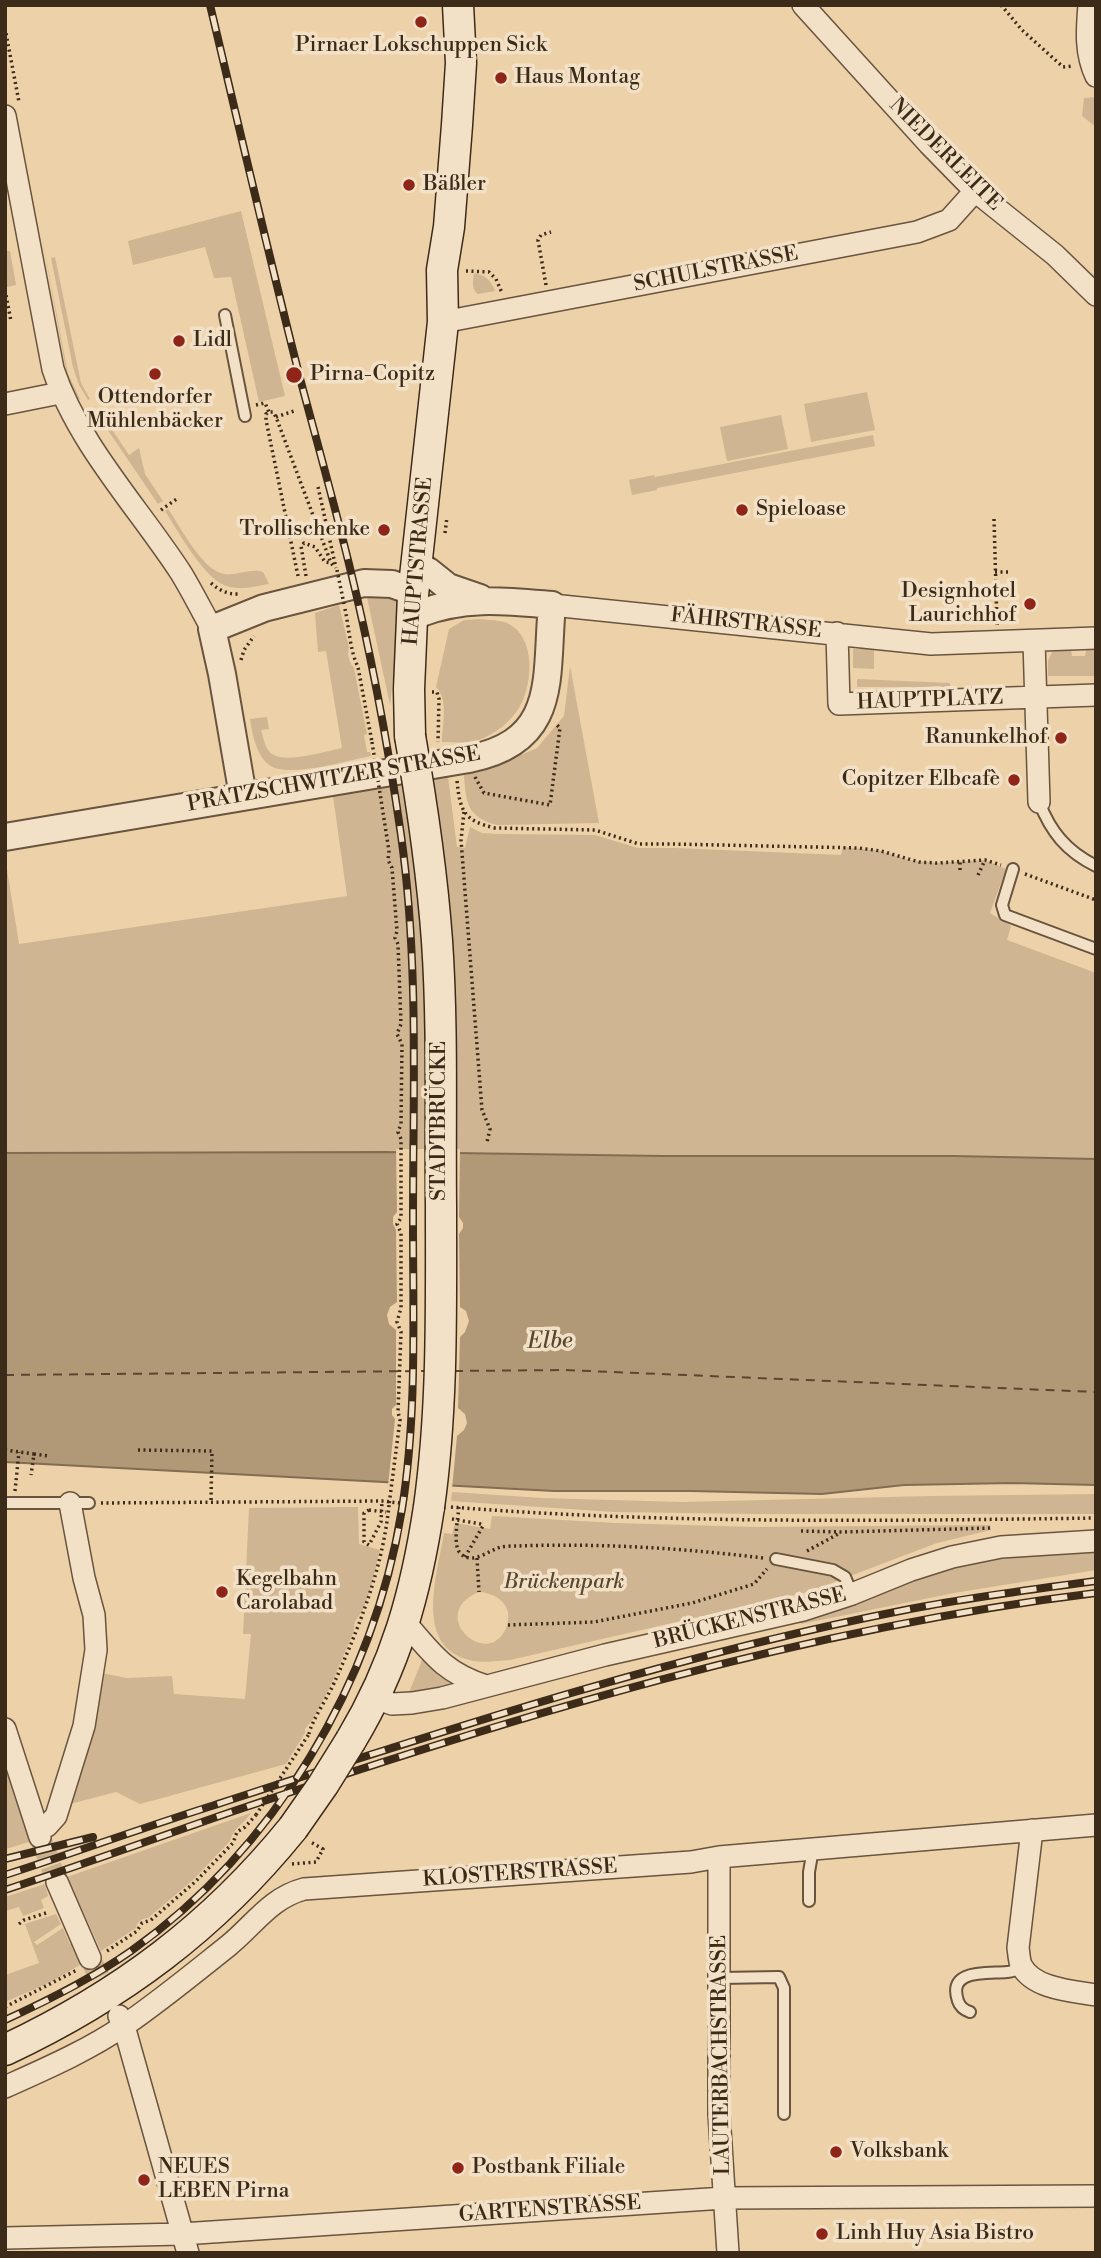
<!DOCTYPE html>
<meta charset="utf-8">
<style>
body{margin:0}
#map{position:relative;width:1101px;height:2258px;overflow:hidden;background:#edd1a9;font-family:"Libre Bodoni",serif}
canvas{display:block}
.frame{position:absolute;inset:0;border:7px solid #3d2b1a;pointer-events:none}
</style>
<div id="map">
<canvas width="1101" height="2258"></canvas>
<div class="frame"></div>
</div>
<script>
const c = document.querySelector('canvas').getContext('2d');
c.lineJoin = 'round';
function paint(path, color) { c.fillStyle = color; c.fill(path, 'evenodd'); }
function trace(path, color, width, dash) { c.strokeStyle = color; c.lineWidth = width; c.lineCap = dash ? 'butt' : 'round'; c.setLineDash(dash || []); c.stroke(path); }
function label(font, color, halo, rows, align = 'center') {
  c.font = font + ' "Libre Bodoni",serif'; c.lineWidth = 7; c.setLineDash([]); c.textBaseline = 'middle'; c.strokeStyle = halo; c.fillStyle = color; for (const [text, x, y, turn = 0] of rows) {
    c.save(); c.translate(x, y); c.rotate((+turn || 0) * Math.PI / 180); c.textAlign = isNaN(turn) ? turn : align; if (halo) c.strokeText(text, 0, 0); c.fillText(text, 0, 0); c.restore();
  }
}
paint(new Path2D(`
 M 1096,97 L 1096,127 L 1082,116 L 1084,98 Z
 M 241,211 L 285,396 L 259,402 L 231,277 L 214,278 L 205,247 L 133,265 L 128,241 Z
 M 41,231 L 68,374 L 80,399 L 79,400 L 67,375 Z
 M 5,251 L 10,251 L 16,285 L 7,287 Z
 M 55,257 L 81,383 L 90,399 L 88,400 L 79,385 L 73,367 L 51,258 Z
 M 474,273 C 486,276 491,280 495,291 L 478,294 C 471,289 473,281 474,273 Z
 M 867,392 L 875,430 L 811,442 L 804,404 Z
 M 781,415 L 788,449 L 727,461 L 720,427 Z
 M 117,416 L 120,421 L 111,428 L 129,455 L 139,448 L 145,474 L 163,501 L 158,504 L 103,423 Z
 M 873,435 L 875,446 L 657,488 L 657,490 L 632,495 L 629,480 L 654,475 L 655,477 Z
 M 168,509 C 180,526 203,572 225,574 C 238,576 250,568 263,572 L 269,584 C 257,586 242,590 230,587 C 205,582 179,532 165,511 Z
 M 366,593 C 384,595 396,591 401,612 L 390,705 Z
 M 339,605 L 349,647 C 347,655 349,662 354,668 L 367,734 L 364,735 L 367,752 L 370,752 L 371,756 C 348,760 285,780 268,764 C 256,754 252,733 250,719 L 267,717 L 269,729 L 261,730 C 264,739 265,751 274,755 C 287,763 327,751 342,748 L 326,651 L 318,652 L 315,613 Z
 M 480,619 C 489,620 499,620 507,623 C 536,636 533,683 520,706 C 512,721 495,734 479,740 C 468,744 453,742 442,742 C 442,726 449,699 436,687 L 449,629 L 464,620 Z
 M 853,649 L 874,649 L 874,669 L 853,668 Z
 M 1063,649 L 1071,650 L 1072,656 L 1085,656 L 1086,650 L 1096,650 L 1096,676 L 1048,676 L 1048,661 L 1052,652 Z
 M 570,666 L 599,823 L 497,825 C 467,817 466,803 464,775 L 486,770 L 537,748 L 564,716 Z
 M 857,679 L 950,683 L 950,687 L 857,687 Z
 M 448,777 L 457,847 L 465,848 L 470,827 L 482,833 L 498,834 L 595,835 L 638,848 L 675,848 L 841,855 L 843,847 L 881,851 L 909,860 L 937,863 L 985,860 L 1006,869 L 990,913 L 1011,926 L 1007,940 L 1096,973 L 1096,1159 C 951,1156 807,1157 663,1156 C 444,1154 225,1152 5,1153 L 5,857 L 19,944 L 347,896 L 333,796 Z
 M 452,1492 L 542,1498 L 681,1502 L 930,1496 L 1096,1494 L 1096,1514 L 758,1514 L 614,1512 L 451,1501 Z
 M 358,1507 L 359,1544 L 380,1550 C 375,1569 371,1593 362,1611 C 358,1618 353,1621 354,1631 L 331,1685 L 313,1719 L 305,1729 L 305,1733 L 286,1764 L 140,1804 L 116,1792 L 70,1804 L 101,1673 L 127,1678 L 172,1676 L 174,1694 L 245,1699 L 251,1634 L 243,1634 L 249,1508 Z
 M 492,1516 L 615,1523 L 757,1527 L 990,1525 L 991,1530 L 937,1543 L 808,1592 L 510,1660 C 496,1661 480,1664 466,1659 C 414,1644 438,1571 444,1533 L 452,1534 L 455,1523 L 490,1529 ZM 479,1592 C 498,1593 515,1607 506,1628 C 488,1671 425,1614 479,1592 Z
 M 1096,1548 L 1096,1570 L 954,1593 L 801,1624 L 800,1619 L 949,1566 L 1001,1556 Z
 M 423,1658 L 458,1685 L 408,1695 Z
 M 5,1745 L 32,1841 L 6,1849 L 5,1846 Z
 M 251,1813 C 244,1824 233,1828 230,1841 L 194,1879 L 148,1918 C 142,1918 137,1922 136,1928 L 101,1951 L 67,1877 Z
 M 45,1884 L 48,1896 L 41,1900 L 44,1908 L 23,1916 L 19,1907 L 5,1911 L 5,1897 Z
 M 56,1914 L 61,1924 L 34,1942 L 37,1945 L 63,1928 L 70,1944 L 72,1944 L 83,1963 L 51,1982 L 5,2002 L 5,1975 L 39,1963 L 25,1924 Z`), '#cfb591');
const water = new Path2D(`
 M 385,1152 L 663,1156 L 954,1156 L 1096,1159 L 1096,1485 L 1012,1483 L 904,1485 L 822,1494 L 691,1491 L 554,1491 L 5,1462 L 5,1153 Z`);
paint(water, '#b19978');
trace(water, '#836d52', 2);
paint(new Path2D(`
 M 396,1149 L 460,1149 L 459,1217 L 463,1223 L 463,1228 L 459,1234 L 460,1307 L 466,1311 L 469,1321 L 465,1332 L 460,1337 L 458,1408 L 465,1414 L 467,1423 L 464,1430 L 457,1436 L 452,1489 L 388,1486 L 395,1419 L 392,1415 L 392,1409 L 396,1405 L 396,1330 L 389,1324 L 387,1315 L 390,1307 L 397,1302 L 396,1230 L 393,1224 L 393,1217 L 397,1212 Z`), '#edd1a9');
trace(new Path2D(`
 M 454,1371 L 564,1370 L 1096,1392
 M 5,1375 L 424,1371`), '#5a4632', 2, [9, 7]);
trace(new Path2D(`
 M 40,1837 L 57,1882
 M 90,1958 L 112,2004`), '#cab08c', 21, [21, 10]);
const service = new Path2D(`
 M 225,315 L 245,416
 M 1039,802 C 1051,832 1066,851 1096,866
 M 1013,869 L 1002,905 L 1005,915 L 1096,949
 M 5,1503 L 89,1503
 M 776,1559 L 833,1570 L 845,1577 L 852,1594
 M 809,1901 L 809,1872 L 813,1849
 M 720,1978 L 779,1977 L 784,1988 L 784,2114
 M 970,2012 C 964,2010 960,2007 958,2001 C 947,1968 988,1974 1007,1972 C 1013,1972 1017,1969 1023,1967`);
const minor = new Path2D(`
 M 803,5 L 929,144 L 975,191 L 1055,255 L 1096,295
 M 1089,5 C 1087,30 1085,53 1096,76
 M 5,116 L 53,369 C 78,444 138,507 181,573 C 192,591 202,611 212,629
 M 443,322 L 917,232 L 949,220 L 975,191
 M 5,404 L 60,393
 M 552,605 L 931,644 L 1096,638
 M 837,633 L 839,704 L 1096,695
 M 1034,641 L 1039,802
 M 405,1622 C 432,1654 445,1673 486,1686
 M 375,1698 L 392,1704 L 412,1703 L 442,1698 L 605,1655 L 803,1610 L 852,1594 L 911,1570 L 952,1557 L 1001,1547 L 1096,1541
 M 5,1729 L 40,1837
 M 38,1829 L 47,1826 L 56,1816 L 84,1726 L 96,1650 L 94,1615 L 84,1578 L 70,1503
 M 1032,1830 L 1018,1948 C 1019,1953 1019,1960 1021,1965 C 1033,1989 1072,1991 1096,1995
 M 719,1857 L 719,2114 L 728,2253
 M 57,1882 L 90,1958
 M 119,2016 L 124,2026 L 188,2253
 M 5,2087 C 45,2069 89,2050 125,2025 C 160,2001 194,1973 228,1946 C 254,1925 270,1898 304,1889 L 691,1862 L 719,1857 L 1096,1825
 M 5,2238 L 182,2234 L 724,2198 L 1096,2196`);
const tertiary = new Path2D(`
 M 428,571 L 448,587 L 480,598
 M 243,796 L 222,674 L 212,629 L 264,608 L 364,583 L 392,584 L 406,589 L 413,595
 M 5,837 L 469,759 C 560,741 545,677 552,605 C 506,601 466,596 421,613`);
const secondary = new Path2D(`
 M 410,736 L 409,689 L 413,595 L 443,322 L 442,270 L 449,227 L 457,125 L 461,63 L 458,5
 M 351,1740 C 396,1665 416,1593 429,1507
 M 5,2050 C 120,1996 213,1927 293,1828`);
trace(service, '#69543e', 14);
trace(minor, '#69543e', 24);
trace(tertiary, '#69543e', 30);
trace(secondary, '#3d2b1a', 33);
trace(new Path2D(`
 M 1001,5 L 1022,30 L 1063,67 L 1074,66
 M 5,28 L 19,102
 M 466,271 L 489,272 L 496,279 L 502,293
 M 546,285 L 538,240 L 541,235 L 551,232
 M 5,290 L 11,321
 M 256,405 L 265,403 L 269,412
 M 276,417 L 294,411
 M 318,487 L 336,568
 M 161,510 L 178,498
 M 994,519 L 997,625
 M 445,533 L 447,517
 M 995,572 L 1010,572
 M 298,576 L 266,420 L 266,414 L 269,412 L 273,412 L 276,417 L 331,563 L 335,568
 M 306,576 L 301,546 L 304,543 L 315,547 L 325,562 L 331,563
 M 211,583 C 220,591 227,594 238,594
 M 345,609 C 349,627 350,651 358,667 L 372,742
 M 241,660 L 244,650 L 254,636
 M 432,692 L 437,692 L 439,699 L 438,742
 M 475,777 L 484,793 L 550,805 L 560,728 L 555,723
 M 457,781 C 460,811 464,821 495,828 L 595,830 L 639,844 L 672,844 L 859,848 L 881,851 L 919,862 L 937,863 L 985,860 L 1001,865
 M 464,812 L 461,840 L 482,1110 L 490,1129 L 487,1142
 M 960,870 L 960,862
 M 1025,874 L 1096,900
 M 978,875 L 985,860
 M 5,1450 L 34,1454 L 31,1475
 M 138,1450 L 212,1451 L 211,1501
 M 34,1454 L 49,1456
 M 15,1491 L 19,1452
 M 101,1503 L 382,1501 L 408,1504
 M 451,1507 C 666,1524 881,1521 1096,1518
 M 459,1507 C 458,1518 452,1547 461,1554 C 473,1565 489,1550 501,1547 C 506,1546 512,1546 517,1546 C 599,1543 682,1548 763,1558
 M 369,1510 L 364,1513 L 364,1542 L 369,1545 L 381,1522 L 382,1501
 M 801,1531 L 842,1532 L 992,1528
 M 807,1551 L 840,1533
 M 465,1557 L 483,1526 L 481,1524
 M 477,1558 L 479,1592
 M 508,1625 L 594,1622 L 692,1603 L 754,1584 L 767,1569
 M 309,1734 C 311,1722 329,1695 335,1681 C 360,1625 383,1567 389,1505
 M 292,1864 L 316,1862 L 323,1849 L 309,1841
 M 19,1924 L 24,1920 L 49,1912
 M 107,1951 L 137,1931 L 142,1923 L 151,1920 L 195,1882 L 233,1843 L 237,1832 L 245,1827 L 256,1815
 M 5,2007 L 77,1970`), '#3d2b1a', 3.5, [2, 3.5]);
trace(service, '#f3e1c7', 10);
trace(minor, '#f3e1c7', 21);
trace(tertiary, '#f3e1c7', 26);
trace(secondary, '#f3e1c7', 30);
const rail = new Path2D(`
 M 5,1859 L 93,1837
 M 5,1875 C 70,1854 134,1831 199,1810 C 434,1734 668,1656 910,1609 C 972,1597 1034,1589 1096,1581
 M 5,1890 C 81,1865 156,1838 231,1812 C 513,1717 800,1629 1096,1593
 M 5,2020 C 49,2000 91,1979 131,1951 C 275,1849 374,1683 402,1509 C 417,1415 413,1318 413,1222 C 413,1093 419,963 401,835 C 388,745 371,653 349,564 C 334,503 317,442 301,382 C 269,257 240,131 210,5`);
trace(rail, '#3d2b1a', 8);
trace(rail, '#f3e1c7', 5, [16]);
const secondaryBridge = new Path2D(`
 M 410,736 C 422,804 432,872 437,941 C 443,1029 440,1118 441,1206 C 441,1306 443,1407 429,1507
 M 293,1828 L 323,1785 L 351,1740`);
trace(secondaryBridge, '#3d2b1a', 33, []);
trace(new Path2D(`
 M 337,570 L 344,604
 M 372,742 L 389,851 L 388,860 L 392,868 L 397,931 L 395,938 L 398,944 L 401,1024 L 397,1034 L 402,1044 L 401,1124 L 398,1132 L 401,1139 L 401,1218 L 397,1224 L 401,1233 L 401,1308 L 397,1322 L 401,1332 L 398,1412 L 400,1420 L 389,1505
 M 369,1510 L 386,1512
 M 452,1519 L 481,1524
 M 256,1815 L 309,1734`), '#3d2b1a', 3.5, [2, 3.5]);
trace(secondaryBridge, '#f3e1c7', 30);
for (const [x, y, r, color] of [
 [421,22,7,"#8f2418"],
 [501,78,7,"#8f2418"],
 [409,185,7,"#8f2418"],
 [179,341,7,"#8f2418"],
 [155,374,7,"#8f2418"],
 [294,375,9,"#8f2418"],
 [742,510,7,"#8f2418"],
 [384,530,7,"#8f2418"],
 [1030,604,7,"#8f2418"],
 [1061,738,7,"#8f2418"],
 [1014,780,7,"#8f2418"],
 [222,1592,7,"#8f2418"],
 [836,2152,7,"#8f2418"],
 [458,2168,7,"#8f2418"],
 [144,2180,7,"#8f2418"],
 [822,2234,7,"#8f2418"]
]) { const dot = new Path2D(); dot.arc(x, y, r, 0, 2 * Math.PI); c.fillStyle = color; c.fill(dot); trace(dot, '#f3e1c7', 2.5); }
label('21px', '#3d2b1a', '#f3e1c7', [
 ["Pirnaer Lokschuppen Sick",421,46,"center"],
 ["Haus Montag",515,78],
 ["Bäßler",423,185],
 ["Lidl",193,341],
 ["Pirna-Copitz",310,375],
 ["Ottendorfer",155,398,"center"],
 ["Mühlenbäcker",155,422,"center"],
 ["Spieloase",756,510],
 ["Trollischenke",370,530,"right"],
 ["Designhotel",1016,592,"right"],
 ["Laurichhof",1016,616,"right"],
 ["Ranunkelhof",1047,738,"right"],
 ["Copitzer Elbcafè",1000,780,"right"],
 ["Kegelbahn",236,1580],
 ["Carolabad",236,1604],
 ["Volksbank",850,2152],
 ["NEUES",158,2168],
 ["LEBEN Pirna",158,2192],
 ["Postbank Filiale",472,2168],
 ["Linh Huy Asia Bistro",836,2234]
], 'left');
label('21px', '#3d2b1a', '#f3e1c7', [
 ["NIEDERLEITE",945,155,45],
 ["SCHULSTRASSE",716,270,-11],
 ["HAUPTSTRASSE",419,561,-85],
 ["FÄHRSTRASSE",746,624,6],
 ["HAUPTPLATZ",930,701,-2],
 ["PRATZSCHWITZER STRASSE",334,780,-10],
 ["STADTBRÜCKE",440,1121,-90],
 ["BRÜCKENSTRASSE",750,1619,-14],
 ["KLOSTERSTRASSE",520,1874,-4],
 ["LAUTERBACHSTRASSE",722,2055,-91],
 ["GARTENSTRASSE",550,2210,-4]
]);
label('italic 21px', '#5a4732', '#f3e1c7', [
 ["Brückenpark",564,1583]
]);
label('italic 23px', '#5a4632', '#f3e1c7', [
 ["Elbe",550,1342,-1]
]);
</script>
